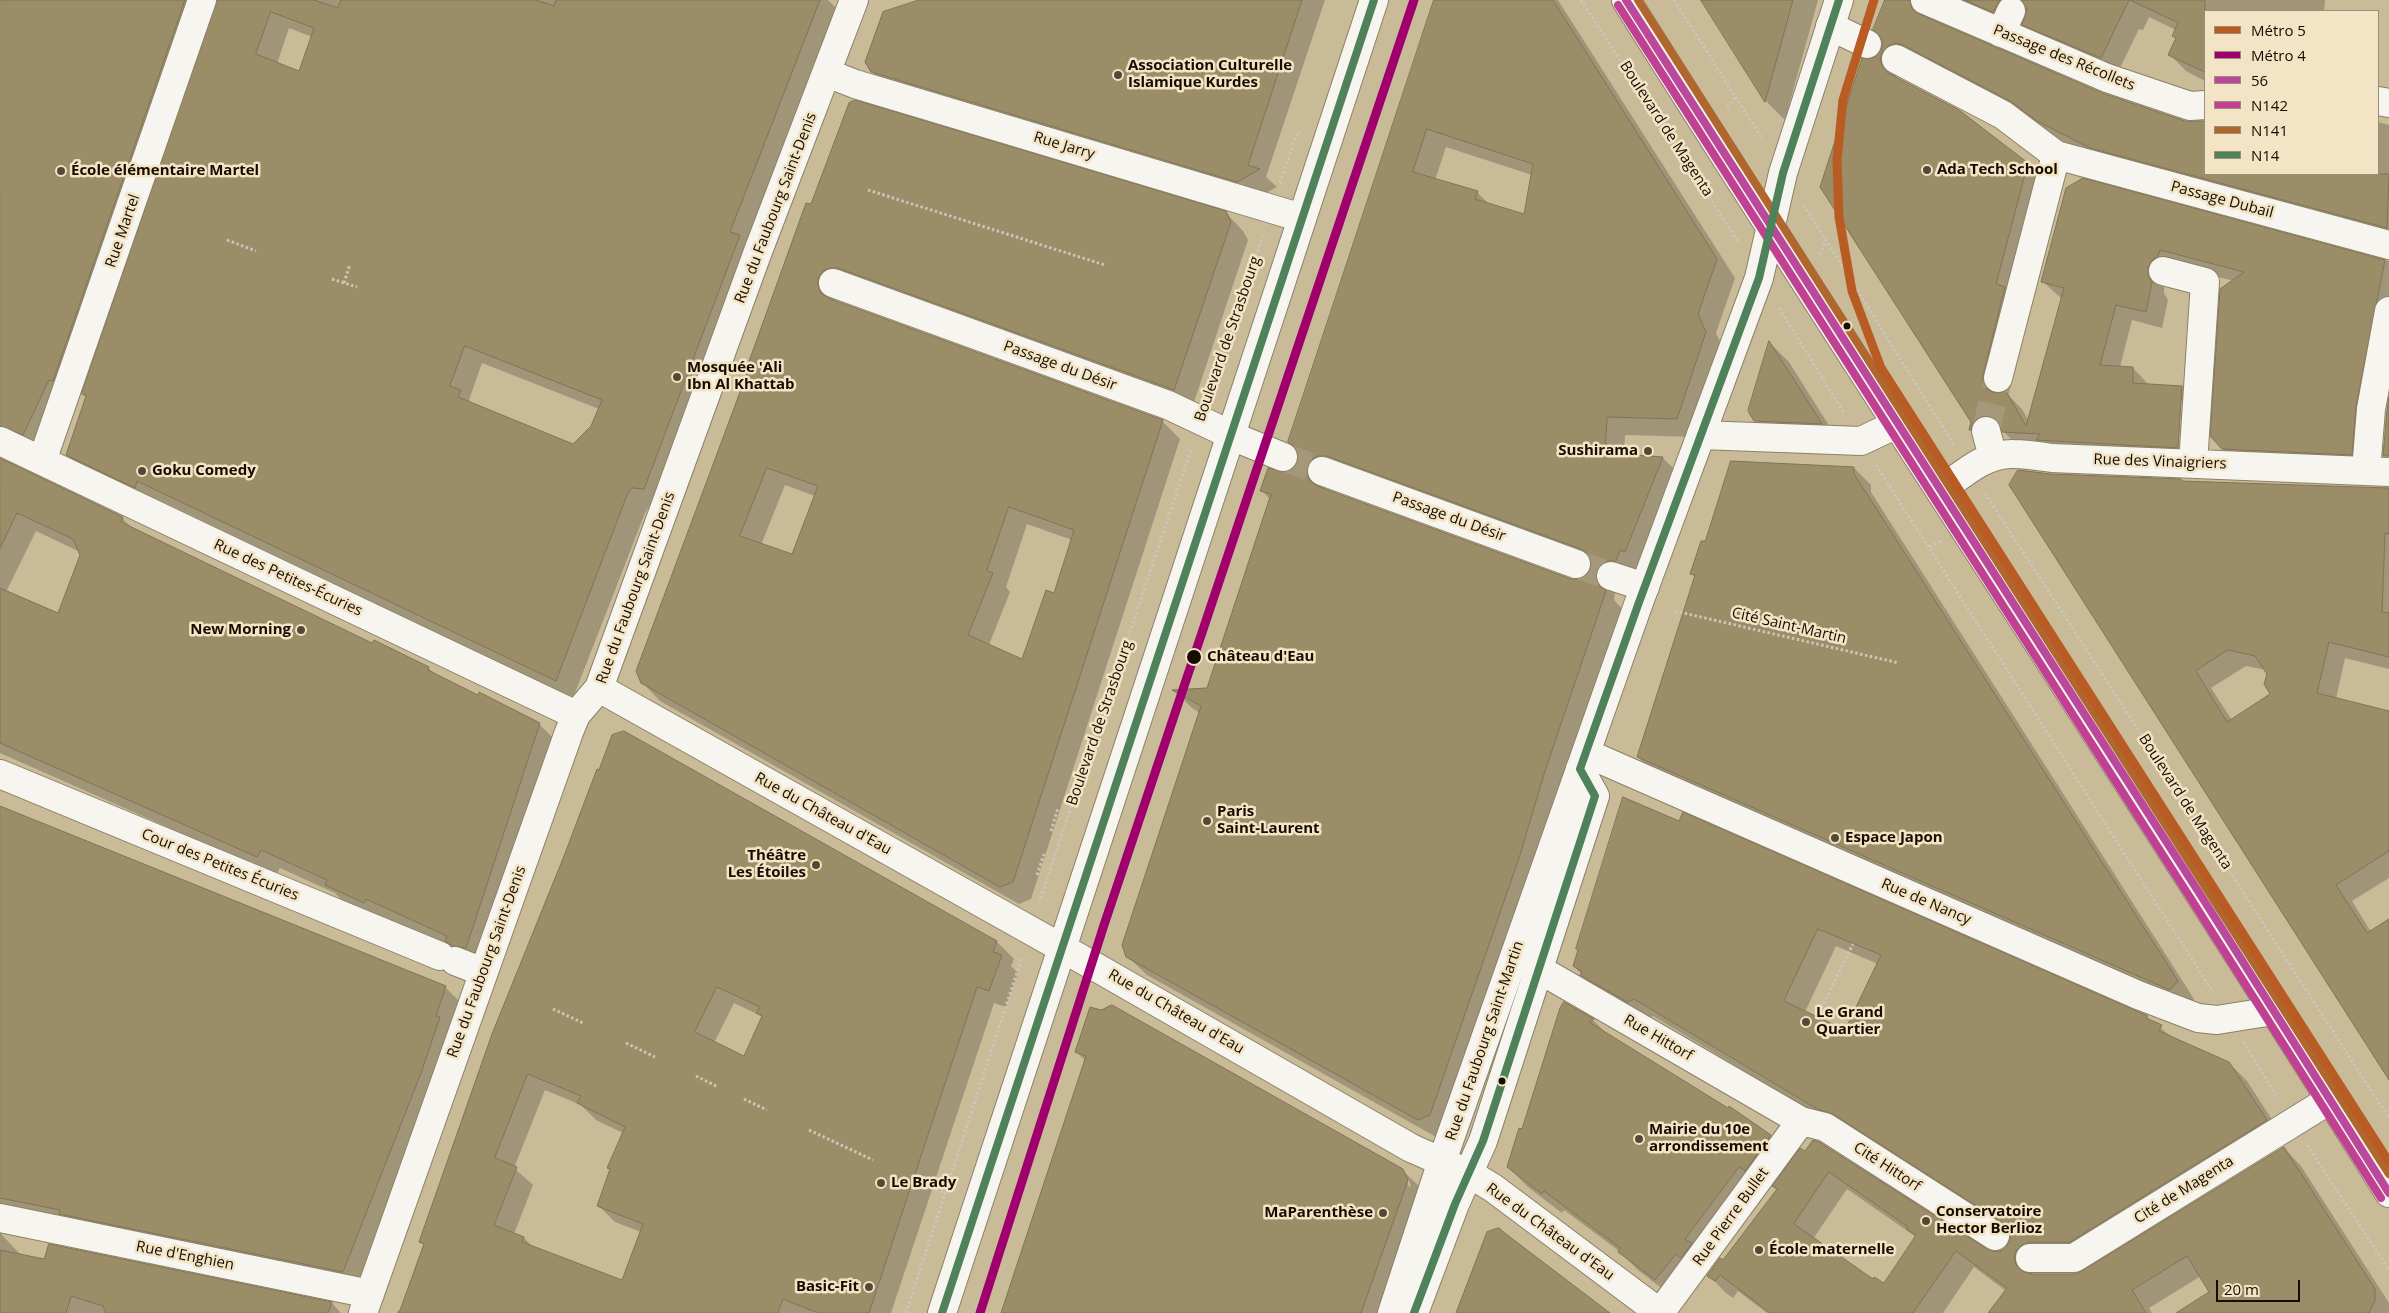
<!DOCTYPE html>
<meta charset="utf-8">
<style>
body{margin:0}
#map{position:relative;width:2389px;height:1313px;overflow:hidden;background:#c9ba98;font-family:"Open Sans",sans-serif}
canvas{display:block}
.legend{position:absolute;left:2204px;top:10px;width:175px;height:165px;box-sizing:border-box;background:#f2e4c5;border:1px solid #9a8e76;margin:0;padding:6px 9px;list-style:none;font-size:15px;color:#160c00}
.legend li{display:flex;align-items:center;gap:10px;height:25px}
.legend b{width:25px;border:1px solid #9a8e76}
.scale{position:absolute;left:2216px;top:1280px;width:84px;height:22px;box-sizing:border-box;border:2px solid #160c00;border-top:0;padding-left:6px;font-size:15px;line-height:18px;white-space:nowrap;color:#160c00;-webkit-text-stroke:4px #f2e4c5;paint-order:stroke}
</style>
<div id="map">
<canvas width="2389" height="1313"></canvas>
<ul class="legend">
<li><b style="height:6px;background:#b95c23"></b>Métro 5</li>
<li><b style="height:6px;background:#a0006e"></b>Métro 4</li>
<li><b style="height:6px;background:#ba499b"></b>56</li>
<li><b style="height:6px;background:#c04191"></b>N142</li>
<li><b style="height:6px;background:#b0672e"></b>N141</li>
<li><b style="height:6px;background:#4f815b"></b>N14</li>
</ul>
<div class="scale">20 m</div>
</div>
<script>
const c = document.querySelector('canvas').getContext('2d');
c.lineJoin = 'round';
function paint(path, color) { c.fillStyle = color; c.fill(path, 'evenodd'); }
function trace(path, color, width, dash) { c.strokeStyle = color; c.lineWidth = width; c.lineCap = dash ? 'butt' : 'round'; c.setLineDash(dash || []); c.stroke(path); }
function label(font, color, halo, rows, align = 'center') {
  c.font = font + ' "Open Sans",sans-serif'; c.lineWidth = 5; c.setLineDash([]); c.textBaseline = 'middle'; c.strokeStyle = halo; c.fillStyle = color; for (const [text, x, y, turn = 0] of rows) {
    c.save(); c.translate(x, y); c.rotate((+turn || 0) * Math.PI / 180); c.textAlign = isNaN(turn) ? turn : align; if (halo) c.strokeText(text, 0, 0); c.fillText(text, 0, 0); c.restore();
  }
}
paint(new Path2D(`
 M 0,0 L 828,0 L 840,12 L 662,506 L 650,505 L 645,513 L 573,698 L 155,498 L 152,505 L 85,472 L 67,455 L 87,397 L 83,394 L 218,1 L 209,6 L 41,452 L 0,433 ZM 289,28 L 312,37 L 300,73 L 277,64 ZM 482,363 L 599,409 L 592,427 L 574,445 L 474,405 L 469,400 Z
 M 923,0 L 1325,0 L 1266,177 L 1277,187 L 1255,199 L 890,90 L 872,72 Z
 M 1435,0 L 1558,0 L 1735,278 L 1716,333 L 1725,352 L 1695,437 L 1625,435 L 1624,455 L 1663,458 L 1681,476 L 1644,570 L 1615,590 L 1614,600 L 1624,611 L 1438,1138 L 1147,975 L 1127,956 L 1200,713 L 1192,708 L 1175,691 L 1208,690 L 1270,499 L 1262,491 L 1294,470 L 1299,463 L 1298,450 L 1290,442 ZM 1446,147 L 1532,175 L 1525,216 L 1490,205 L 1477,192 L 1435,180 ZM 1347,475 L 1592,564 L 1592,570 L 1586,577 L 1579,581 L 1570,580 L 1325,490 L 1326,484 Z
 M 1702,0 L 1818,0 L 1785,120 L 1766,101 Z
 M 1886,0 L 1909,0 L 1910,9 L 1911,0 L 2325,0 L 2324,11 L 2205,11 L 2205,81 L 2186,71 L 2170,55 L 2177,39 L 2173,36 L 2176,30 L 2149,17 L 2143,30 L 2139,29 L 2117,74 L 2040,41 L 2023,24 L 2027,12 L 2019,14 L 2010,28 L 1927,10 L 1926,19 L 2100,94 L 2191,123 L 2205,122 L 2205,174 L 2378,174 L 2378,122 L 2389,125 L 2389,240 L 2108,164 L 2055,137 L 1898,69 L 1896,78 L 2027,164 L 2044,180 L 2021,305 L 1999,392 L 1999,394 L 2005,392 L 2022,409 L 2029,421 L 2062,299 L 2042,281 L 2083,180 L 2389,261 L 2389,329 L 2368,471 L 2240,465 L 2223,449 L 2234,281 L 2176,266 L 2164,285 L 2164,293 L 2168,300 L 2162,328 L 2132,320 L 2120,367 L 2133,368 L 2149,385 L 2182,387 L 2198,404 L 2195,464 L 2020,448 L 2004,432 L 1998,432 L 1987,446 L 1970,430 L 1972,422 L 1876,58 L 1882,51 L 1884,43 ZM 1900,40 L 1901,43 L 1890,47 L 1890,44 ZM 2180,401 L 2183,401 L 2179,454 L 2177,454 Z
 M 807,205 L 1225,212 L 1243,231 L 1248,240 L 1192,408 L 836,296 L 835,302 L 1162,421 L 1180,439 L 1031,899 L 1019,904 L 660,701 L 642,682 ZM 785,485 L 815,496 L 793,556 L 761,545 ZM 1027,524 L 1072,540 L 1054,595 L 1023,660 L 989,645 L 1010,592 L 1006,587 Z
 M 1770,343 L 1789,362 L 1840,443 L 1775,440 L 1755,420 Z
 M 0,460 L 122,518 L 135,531 L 373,645 L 428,668 L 435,674 L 479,697 L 539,724 L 558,743 L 484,966 L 454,949 L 385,917 L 383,921 L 345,904 L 335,893 L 280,868 L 276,875 L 0,753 ZM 36,531 L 80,552 L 82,554 L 59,615 L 6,592 Z
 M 1854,468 L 1871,485 L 1871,492 L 2194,999 L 2187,1007 L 1655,774 L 1638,757 L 1695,578 L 1692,574 L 1706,543 Z
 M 2051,475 L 2181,480 L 2182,482 L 2389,489 L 2389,669 L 2345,658 L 2336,699 L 2389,712 L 2389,878 L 2352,901 L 2371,932 L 2389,920 L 2389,1078 ZM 2246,666 L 2266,670 L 2272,694 L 2232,720 L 2211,688 Z
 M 0,808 L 445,987 L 463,1005 L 361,1290 L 6,1226 L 2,1233 L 2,1235 L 21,1255 L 45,1260 L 50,1245 L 332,1303 L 341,1313 L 0,1313 Z
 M 1683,814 L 2147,1017 L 2173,1038 L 2229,1063 L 2247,1081 L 2284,1138 L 2034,1269 L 2032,1275 L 2074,1275 L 2083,1272 L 2284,1148 L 2301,1166 L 2389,1303 L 2389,1313 L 2178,1313 L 2211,1293 L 2201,1276 L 2149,1308 L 2152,1313 L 1990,1313 L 2006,1291 L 1974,1267 L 1943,1313 L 1767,1313 L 1738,1291 L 1733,1298 L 1726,1293 L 1708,1275 L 1723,1261 L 1777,1190 L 1774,1186 L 1801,1150 L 1986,1250 L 1995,1253 L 2003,1251 L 2009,1245 L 2012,1236 L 2011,1233 L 1853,1131 L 1836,1126 L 1653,1016 L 1646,1019 L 1599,993 L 1574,966 L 1680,823 ZM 1836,946 L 1878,964 L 1846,1031 L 1805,1012 ZM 1847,1189 L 1916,1237 L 1884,1285 L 1873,1281 L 1813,1239 Z
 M 565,857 L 997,942 L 1014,959 L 1011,966 L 1018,973 L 1006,1007 L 994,1003 L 891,1313 L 397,1313 L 398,1310 L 401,1312 L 425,1246 L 421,1242 ZM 734,1003 L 763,1017 L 744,1058 L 714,1043 ZM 545,1090 L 581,1105 L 596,1120 L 623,1133 L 608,1168 L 611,1170 L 598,1205 L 615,1222 L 641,1232 L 623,1281 L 533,1247 L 524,1238 L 514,1234 L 533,1185 L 514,1168 Z
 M 1564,1003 L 1593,1020 L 1609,1036 L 1728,1110 L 1729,1108 L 1770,1136 L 1790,1156 L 1676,1299 L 1639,1271 L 1619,1251 L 1564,1210 L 1562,1213 L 1528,1187 L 1508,1167 L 1522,1131 Z
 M 1076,1052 L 1402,1170 L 1423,1190 L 1388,1313 L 1002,1313 L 1086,1061 ZM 1406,1179 L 1408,1179 L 1411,1186 L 1409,1187 Z`), '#0003');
const building = new Path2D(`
 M 0,0 L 185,0 L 53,381 L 49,380 L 23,435 L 0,426 Z
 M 217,0 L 314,0 L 338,8 L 341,0 L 536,0 L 554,6 L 556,0 L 820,0 L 730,232 L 740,235 L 644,489 L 632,488 L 627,495 L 556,681 L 137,481 L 135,488 L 66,455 L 86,396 L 82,394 ZM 271,12 L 314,28 L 299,71 L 256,54 ZM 465,346 L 602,400 L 591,426 L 573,444 L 458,397 L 461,390 L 450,386 Z
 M 919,0 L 1302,0 L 1248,165 L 1260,169 L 1237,182 L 871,72 L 865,62 L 883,12 Z
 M 1434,0 L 1553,0 L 1717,259 L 1698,314 L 1706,332 L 1677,419 L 1607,417 L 1605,453 L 1663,457 L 1625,552 L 1620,550 L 1616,561 L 1607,561 L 1600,565 L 1596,571 L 1596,580 L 1600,587 L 1606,591 L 1545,771 L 1520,855 L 1430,1115 L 1418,1120 L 1126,957 L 1122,945 L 1201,706 L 1172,690 L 1207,688 L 1271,494 L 1260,491 L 1268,468 L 1286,472 L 1293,469 L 1298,462 L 1298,455 L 1296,448 L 1288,442 ZM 1427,129 L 1533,164 L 1524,214 L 1475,199 L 1478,191 L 1413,172 ZM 1319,456 L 1327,456 L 1581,549 L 1588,554 L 1591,561 L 1590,570 L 1586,576 L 1579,579 L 1571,579 L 1317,486 L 1310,481 L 1307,473 L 1308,465 L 1312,459 Z
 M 1701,0 L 1793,0 L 1765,102 Z
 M 1885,0 L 1910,0 L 1912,9 L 1919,14 L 2102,93 L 2185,121 L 2205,121 L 2205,174 L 2389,174 L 2387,228 L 2090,148 L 2037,121 L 2010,101 L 1903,45 L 1896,43 L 1888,46 L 1882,52 L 1880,60 L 1883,67 L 1888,73 L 1959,110 L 2028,163 L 1996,284 L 2005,287 L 1983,375 L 1983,383 L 1987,389 L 1995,393 L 2006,391 L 2026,426 L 2064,288 L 2041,282 L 2066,188 L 2083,178 L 2385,260 L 2356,406 L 2352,455 L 2222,449 L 2210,436 L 2220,289 L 2244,272 L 2160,250 L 2158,256 L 2152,260 L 2148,268 L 2148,276 L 2152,282 L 2146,312 L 2116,305 L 2100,365 L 2133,367 L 2133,383 L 2182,386 L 2178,448 L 2036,440 L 2040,434 L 2002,432 L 1997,420 L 1990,416 L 1981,416 L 1975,420 L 1971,430 L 1969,430 L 1971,422 L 1820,187 L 1862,58 L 1869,59 L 1875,57 L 1881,50 L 1883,43 L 1880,36 L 1873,30 Z
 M 1965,0 L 2000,0 L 1993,12 Z
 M 2021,0 L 2129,0 L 2101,58 L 2022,25 L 2027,10 Z
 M 2130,0 L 2205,0 L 2205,72 L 2168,55 L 2176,38 L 2172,36 L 2178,23 Z
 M 855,100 L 1226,211 L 1231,222 L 1174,390 L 838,268 L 831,268 L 823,271 L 818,278 L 818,285 L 821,293 L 828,298 L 1163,420 L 1013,882 L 1000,887 L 641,683 L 636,671 L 749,368 L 747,367 L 806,203 L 811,204 L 849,103 ZM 767,468 L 818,486 L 792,554 L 740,536 ZM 1009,507 L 1074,530 L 1054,593 L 1046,590 L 1022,659 L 968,635 L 993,573 L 987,571 Z
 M 1769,341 L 1802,392 L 1822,424 L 1754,421 L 1748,411 Z
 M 2389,397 L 2389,456 L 2383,456 L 2387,411 Z
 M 0,458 L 123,517 L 121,522 L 372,643 L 374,640 L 429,667 L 428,670 L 478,695 L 479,692 L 540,723 L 466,948 L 452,946 L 445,941 L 447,936 L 366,899 L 364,903 L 325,885 L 327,880 L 261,850 L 257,857 L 0,743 L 0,588 L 58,613 L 80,555 L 73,539 L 17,513 L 0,548 Z
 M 1731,461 L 1854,467 L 1854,474 L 1867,494 L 2178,981 L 2170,990 L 1637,757 L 1695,575 L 1690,574 L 1701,541 L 1705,541 Z
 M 2018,470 L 2051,474 L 2181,479 L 2181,481 L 2389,488 L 2389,534 L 2385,533 L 2382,612 L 2389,613 L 2389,657 L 2329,642 L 2317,693 L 2389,711 L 2389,851 L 2336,885 L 2367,933 L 2389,919 L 2389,1080 L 2009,485 ZM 2228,650 L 2255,656 L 2267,674 L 2264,684 L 2270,694 L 2227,722 L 2196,671 Z
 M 624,731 L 997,941 L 993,952 L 1002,955 L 989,991 L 977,987 L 869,1313 L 818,1313 L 783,1299 L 778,1313 L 399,1313 L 424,1244 L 419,1242 L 492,1034 L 564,856 L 597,769 L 599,770 L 612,735 ZM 717,987 L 760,1007 L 756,1013 L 762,1016 L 744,1056 L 695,1032 ZM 528,1074 L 581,1096 L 577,1103 L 625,1127 L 607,1168 L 610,1169 L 597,1206 L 643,1224 L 622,1280 L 522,1242 L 524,1237 L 494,1225 L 517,1167 L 495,1158 Z
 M 1623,797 L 1679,821 L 1683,812 L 2148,1016 L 2146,1018 L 2162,1025 L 2159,1031 L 2229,1062 L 2267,1120 L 2070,1242 L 2030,1242 L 2022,1245 L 2016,1251 L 2014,1258 L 2016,1265 L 2022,1271 L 2030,1274 L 2074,1274 L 2082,1271 L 2284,1147 L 2375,1289 L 2375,1301 L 2369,1313 L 2176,1313 L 2209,1292 L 2187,1256 L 2132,1290 L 2146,1313 L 1988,1313 L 2007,1288 L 1956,1251 L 1913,1313 L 1770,1313 L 1720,1275 L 1715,1281 L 1707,1276 L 1720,1258 L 1723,1260 L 1777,1189 L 1772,1186 L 1800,1148 L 1805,1151 L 1813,1140 L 1819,1142 L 1987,1249 L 1995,1252 L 2003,1250 L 2008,1244 L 2011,1236 L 2009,1228 L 2003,1223 L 1833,1114 L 1817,1109 L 1634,999 L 1627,1002 L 1580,975 L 1582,972 L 1573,966 L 1578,950 L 1576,949 ZM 1818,929 L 1881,955 L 1845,1030 L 1784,1001 ZM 1829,1172 L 1908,1227 L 1906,1229 L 1916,1235 L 1884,1283 L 1874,1277 L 1873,1279 L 1794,1224 Z
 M 0,806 L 446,986 L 436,1016 L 440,1017 L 421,1073 L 343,1272 L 59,1214 L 60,1210 L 0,1198 Z
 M 1564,1002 L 1594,1019 L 1589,1022 L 1728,1108 L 1729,1106 L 1771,1135 L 1745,1171 L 1739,1167 L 1685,1239 L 1692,1243 L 1681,1258 L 1676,1254 L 1655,1280 L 1618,1252 L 1620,1248 L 1544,1191 L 1542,1194 L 1507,1167 L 1519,1128 L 1522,1129 L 1560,1008 Z
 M 1112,1005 L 1403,1169 L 1408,1180 L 1361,1313 L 1001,1313 L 1086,1056 L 1075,1052 L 1090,1007 L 1101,1010 Z
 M 1499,1228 L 1506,1234 L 1610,1313 L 1456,1313 L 1487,1232 Z
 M 49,1244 L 332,1302 L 328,1313 L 106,1313 L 103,1306 L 71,1296 L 66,1313 L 0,1313 L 0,1250 L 44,1259 Z`);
paint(building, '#9b8d67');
trace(building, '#7f7457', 1);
trace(new Path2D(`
 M 1986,431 L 1998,378
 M 1283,457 L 1322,471
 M 1576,564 L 1611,576`), '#a5977a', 28, [28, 14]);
const minor = new Path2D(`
 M 1925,0 L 2107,78 L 2190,106 L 2205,105
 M 1830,26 L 1867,44
 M 2001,33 L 2011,11
 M 1896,59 L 2003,115 L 2056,155
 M 827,73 L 855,84 L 1302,218
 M 2378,101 L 2389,103
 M 2163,271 L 2205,282 L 2193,464
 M 833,283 L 1168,405 L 1244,441 L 1283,457
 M 1998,378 L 2056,155 L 2389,245
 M 1986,431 L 1993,457
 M 1701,435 L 1861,441 L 1897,424
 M 0,441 L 576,715
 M 42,461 L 202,0
 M 1322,471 L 1576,564
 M 2366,471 L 2371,409 L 2389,311
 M 1941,490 C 1962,475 1985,453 2013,454 C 2026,454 2039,456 2052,458 L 2389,472
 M 1611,576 L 1645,587
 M 599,688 L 1101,970 L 1411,1148 L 1470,1174 L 1493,1188 L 1660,1313
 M 1586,753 L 2138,995 L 2198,1018 L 2217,1020 L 2273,1011
 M 0,774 L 440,956
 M 1523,960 L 1801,1121 L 1825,1127 L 1995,1236
 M 455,961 L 483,972
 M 0,1218 L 370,1294
 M 2030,1258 L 2074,1258 L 2331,1099
 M 363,1313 L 569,732 L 576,715 L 599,688 L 757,254 L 854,0
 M 1414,1313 L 1455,1204 L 1483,1141 L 1595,796 L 1580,769
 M 1660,1313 L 1801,1121`);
const major = new Path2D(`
 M 1626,0 C 1877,400 2139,792 2389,1193
 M 942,1313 L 1374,0
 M 1392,1313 L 1442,1161 L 1638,605 L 1759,278 L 1783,173 L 1839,0`);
trace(minor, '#8c8165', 30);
trace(major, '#8c8165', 30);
trace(new Path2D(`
 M 1581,0 L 1739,243
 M 1674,0 L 1763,140
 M 1727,107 L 1736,97
 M 1280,183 L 1297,133 L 1301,132
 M 868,190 L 1105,265
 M 1804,205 L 1954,445
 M 227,240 L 256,251
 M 1820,255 L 1826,240
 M 332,279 L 357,287
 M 344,283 L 350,264
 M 1779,308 L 1844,413
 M 1210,394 L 1263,236
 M 1876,465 L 2213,992
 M 1985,493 L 2389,1118
 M 1930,547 L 1941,541
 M 1675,611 L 1899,663
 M 1051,831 L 1058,808
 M 1131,842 L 1136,823
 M 1037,875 L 1044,854
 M 1039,903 L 1192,447
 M 553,1009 L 583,1023
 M 1817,1017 L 1853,944
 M 2244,1042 L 2278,1099
 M 626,1043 L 655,1057
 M 696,1076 L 718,1087
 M 744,1099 L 767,1110
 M 809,1130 L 873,1160
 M 2307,1145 L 2389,1270
 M 913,1179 L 946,1194
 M 906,1313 L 1022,957`), '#cbc6bb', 3, [2.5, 2.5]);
trace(minor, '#f7f5f0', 28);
trace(major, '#f7f5f0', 28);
trace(new Path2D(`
 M 1626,0 L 2200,894 L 2389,1193`), '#ba499b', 8);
trace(new Path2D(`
 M 1618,5 L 2191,899 L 2381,1198`), '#c04191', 8);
trace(new Path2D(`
 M 1638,0 L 2389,1174`), '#b0672e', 8);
trace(new Path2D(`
 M 942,1313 L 1374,0
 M 1414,1313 L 1455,1204 L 1483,1141 L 1595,796 L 1580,769 L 1638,605 L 1759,278 L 1783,173 L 1839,0`), '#4f815b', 8);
trace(new Path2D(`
 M 1874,0 L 1843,100 L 1837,160 L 1839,217 L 1852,291 L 1881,368 L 2389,1162`), '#b95c23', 9);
trace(new Path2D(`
 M 980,1313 L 1104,925 L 1414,0`), '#a0006e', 9);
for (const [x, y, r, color] of [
 [1118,75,5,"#554935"],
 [1927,170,5,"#554935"],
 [61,171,5,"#554935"],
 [1847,326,4.5,"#160c00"],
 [677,377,5,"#554935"],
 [1648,451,5,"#554935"],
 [142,471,5,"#554935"],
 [301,630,5,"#554935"],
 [1194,657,8,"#160c00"],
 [1207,821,5,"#554935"],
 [1835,838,5,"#554935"],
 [816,865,5,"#554935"],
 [1806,1022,5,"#554935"],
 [1502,1081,4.5,"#160c00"],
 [1639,1139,5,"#554935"],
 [881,1183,5,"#554935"],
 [1383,1213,5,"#554935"],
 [1926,1221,5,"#554935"],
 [1759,1250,5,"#554935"],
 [869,1287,5,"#554935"]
]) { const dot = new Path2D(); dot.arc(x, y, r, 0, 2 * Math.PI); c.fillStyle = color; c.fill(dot); trace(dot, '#f2e4c5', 2); }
label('15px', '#160c00', '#f2e4c5', [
 ["Passage des Récollets",2064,58,22],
 ["Boulevard de Magenta",1666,129,57],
 ["Rue Jarry",1064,146,17],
 ["Passage Dubail",2222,200,15],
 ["Rue du Faubourg Saint-Denis",776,208,-69],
 ["Rue Martel",123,231,-71],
 ["Boulevard de Strasbourg",1228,339,-71],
 ["Passage du Désir",1060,366,20],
 ["Rue des Vinaigriers",2160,462,2],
 ["Passage du Désir",1449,517,20],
 ["Rue des Petites-Écuries",288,578,25],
 ["Rue du Faubourg Saint-Denis",636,588,-70],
 ["Cité Saint-Martin",1789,626,13],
 ["Boulevard de Strasbourg",1100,723,-71],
 ["Boulevard de Magenta",2185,802,57],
 ["Rue du Château d'Eau",823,814,29],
 ["Cour des Petites Écuries",220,865,22],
 ["Rue de Nancy",1926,902,23],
 ["Rue du Faubourg Saint-Denis",487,962,-70],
 ["Rue du Château d'Eau",1176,1012,30],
 ["Rue Hittorf",1658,1038,30],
 ["Rue du Faubourg Saint-Martin",1485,1041,-71],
 ["Cité Hittorf",1887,1167,33],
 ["Cité de Magenta",2184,1190,-32],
 ["Rue Pierre Bullet",1731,1217,-54],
 ["Rue du Château d'Eau",1550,1232,36],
 ["Rue d'Enghien",185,1256,11]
]);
label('bold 15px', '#160c00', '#f2e4c5', [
 ["Association Culturelle",1128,66],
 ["Islamique Kurdes",1128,83],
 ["Ada Tech School",1937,170],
 ["École élémentaire Martel",71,171],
 ["Mosquée 'Ali",687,368],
 ["Ibn Al Khattab",687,385],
 ["Sushirama",1638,451,"right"],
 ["Goku Comedy",152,471],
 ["New Morning",291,630,"right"],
 ["Paris",1217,812],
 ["Saint-Laurent",1217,829],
 ["Espace Japon",1845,838],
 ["Théâtre",806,856,"right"],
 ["Les Étoiles",806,873,"right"],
 ["Le Grand",1816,1013],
 ["Quartier",1816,1030],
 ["Mairie du 10e",1649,1130],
 ["arrondissement",1649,1147],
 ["Le Brady",891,1183],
 ["Conservatoire",1936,1212],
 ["Hector Berlioz",1936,1229],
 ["MaParenthèse",1373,1213,"right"],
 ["École maternelle",1769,1250],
 ["Basic-Fit",859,1287,"right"]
], 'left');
label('bold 15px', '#160c00', '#f2e4c5', [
 ["Château d'Eau",1207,657]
], 'left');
</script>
